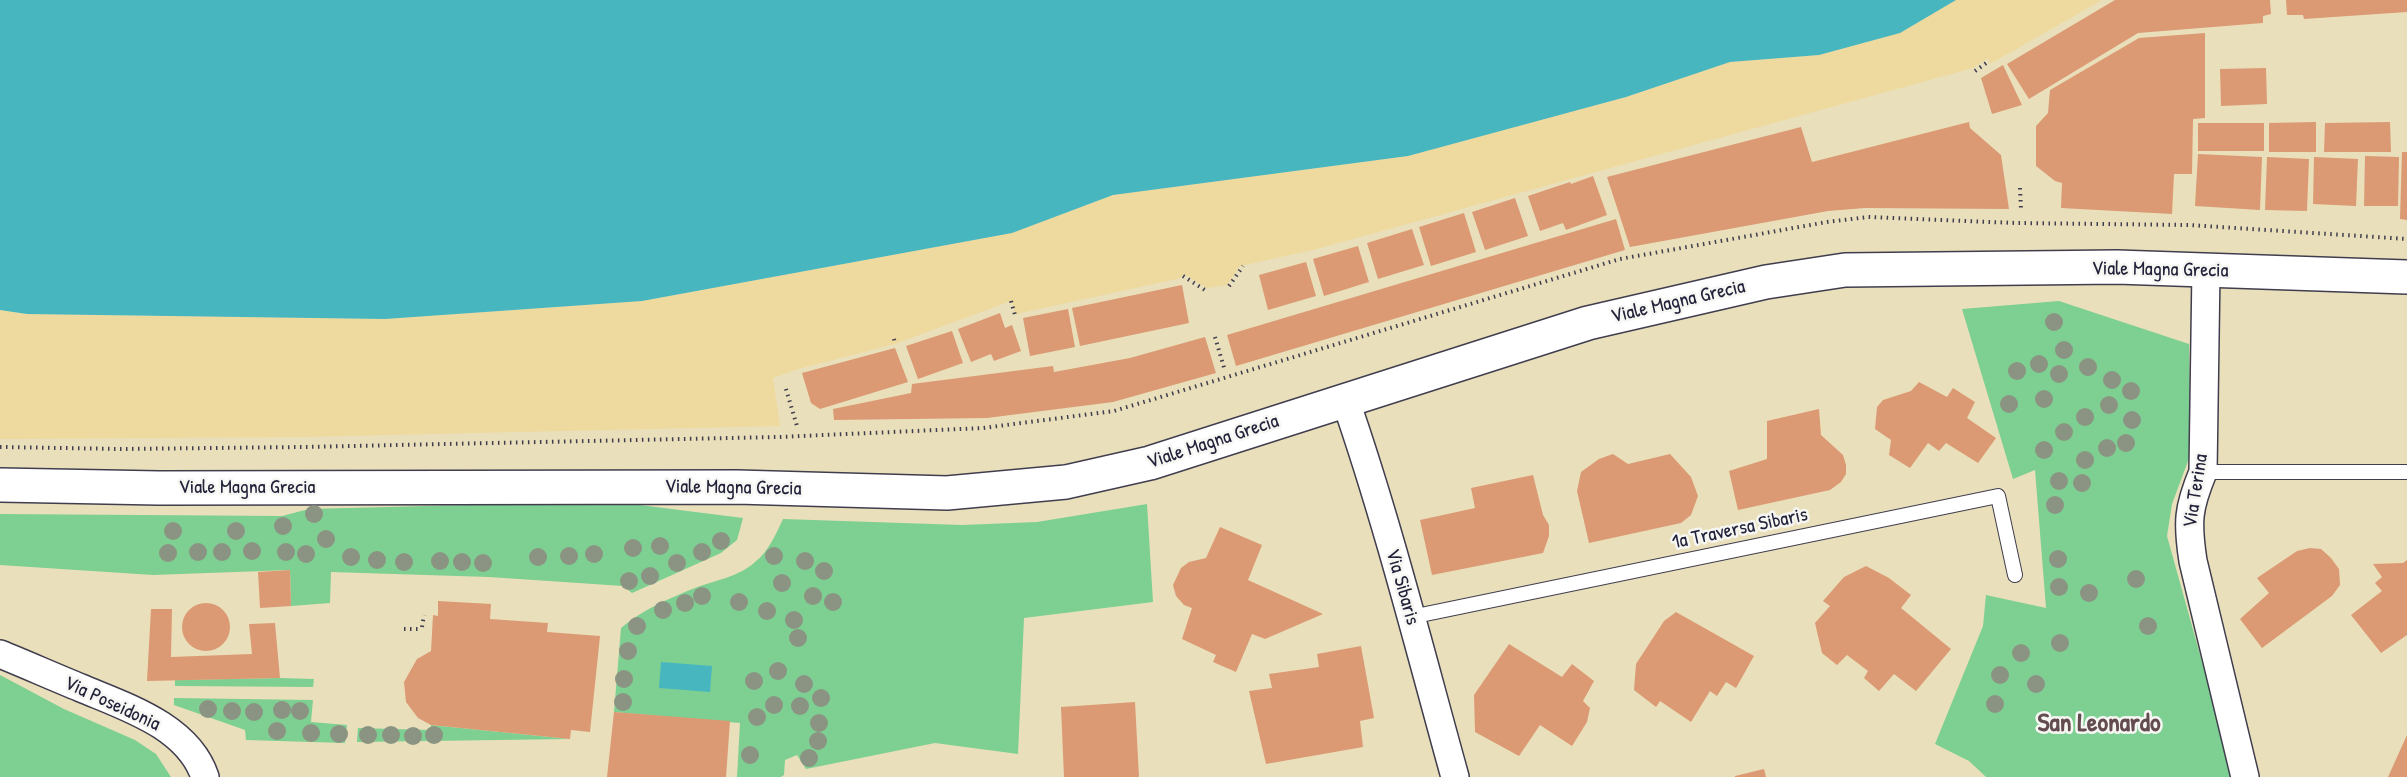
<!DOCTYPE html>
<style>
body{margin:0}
canvas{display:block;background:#e9dfba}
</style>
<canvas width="2407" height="777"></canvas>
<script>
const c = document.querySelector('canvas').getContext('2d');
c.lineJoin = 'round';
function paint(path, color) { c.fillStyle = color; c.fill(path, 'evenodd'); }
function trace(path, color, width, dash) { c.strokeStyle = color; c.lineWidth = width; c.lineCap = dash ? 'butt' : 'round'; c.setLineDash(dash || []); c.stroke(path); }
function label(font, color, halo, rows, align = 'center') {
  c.font = font + ' "Patrick Hand",sans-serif'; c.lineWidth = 5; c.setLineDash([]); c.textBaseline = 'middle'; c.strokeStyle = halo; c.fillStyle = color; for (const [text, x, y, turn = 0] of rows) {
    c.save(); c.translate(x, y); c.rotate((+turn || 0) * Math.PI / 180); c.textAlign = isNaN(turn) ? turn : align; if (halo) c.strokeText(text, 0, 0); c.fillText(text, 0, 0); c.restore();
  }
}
paint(new Path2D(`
 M 2059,301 L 2189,344 L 2191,453 L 2172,504 L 2167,536 L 2234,777 L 1986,777 L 1969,761 L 1935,744 L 1983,626 L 1986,595 L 2046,608 L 2035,470 L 2013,479 L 1962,309 Z
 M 504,504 L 640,505 L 743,518 L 737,540 L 721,553 L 632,593 L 623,586 L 489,577 L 331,572 L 330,603 L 291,606 L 290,570 L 153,575 L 0,565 L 0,514 L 282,516 L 309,509 Z
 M 1147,504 L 1153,602 L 1024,618 L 1018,754 L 935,743 L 806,769 L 797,755 L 785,760 L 784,775 L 781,777 L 737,777 L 740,723 L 614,712 L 621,628 C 642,610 670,598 695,588 C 715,580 739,577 755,562 C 768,552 776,534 783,519 L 962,525 L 1037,522 Z
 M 0,675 L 64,709 L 135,740 L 156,754 L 171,777 L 0,777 Z
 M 280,678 L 314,679 L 313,687 L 175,686 L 175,680 Z
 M 174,698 L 313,700 L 311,722 L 347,725 L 345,743 L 246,740 L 245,730 L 174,705 Z
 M 431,725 L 570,739 L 357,742 L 358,728 L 431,730 Z`), '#7ed092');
paint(new Path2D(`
 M 1956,0 L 2102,0 L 1990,64 L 1988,58 L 1973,68 L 1313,250 L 1240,266 L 1227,285 L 1207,288 L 1184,274 L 1181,278 L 1016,314 L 1011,301 L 895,344 L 798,369 L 773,378 L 780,426 L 303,437 L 0,439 L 0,310 L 27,314 L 385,319 L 642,301 L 1012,233 L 1113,195 L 1408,156 L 1626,97 L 1730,62 L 1819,55 L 1900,33 Z`), '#eeda9e');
paint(new Path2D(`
 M 0,0 L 1956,0 L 1900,33 L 1819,55 L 1730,62 L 1626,97 L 1408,156 L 1113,195 L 1012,233 L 642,301 L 385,319 L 27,314 L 0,310 Z
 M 661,662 L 712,666 L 710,692 L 659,688 Z`), '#47b6bf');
paint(new Path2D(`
 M 2115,0 L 2270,0 L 2271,14 L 2263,16 L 2263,23 L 2138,33 L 2029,99 L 2007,64 Z
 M 2286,0 L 2407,0 L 2407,12 L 2304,19 L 2303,15 L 2287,15 Z
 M 2205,33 L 2205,118 L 2193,119 L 2192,174 L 2174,174 L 2172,214 L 2061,208 L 2062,183 L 2055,181 L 2036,166 L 2036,126 L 2048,113 L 2050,90 L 2139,38 Z
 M 2003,65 L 2022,105 L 1992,114 L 1981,78 Z
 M 2266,68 L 2267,104 L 2221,106 L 2220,69 Z
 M 1969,122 L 1970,128 L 2001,155 L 2009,209 L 1865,208 L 1828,211 L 1630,247 L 1607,177 L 1801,127 L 1812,162 Z
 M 2316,122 L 2316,152 L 2269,152 L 2269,123 Z
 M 2390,122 L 2391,152 L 2324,152 L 2325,123 Z
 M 2198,123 L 2264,123 L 2264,151 L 2198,151 Z
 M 2402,152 L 2407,152 L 2407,220 L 2400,219 Z
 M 2198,154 L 2262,157 L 2260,210 L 2195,206 Z
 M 2365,156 L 2399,157 L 2398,206 L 2364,206 Z
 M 2267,157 L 2309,159 L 2307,211 L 2265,210 Z
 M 2314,157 L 2358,159 L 2356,206 L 2313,204 Z
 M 1593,176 L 1607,215 L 1566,230 L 1563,223 L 1540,231 L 1528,196 L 1570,182 L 1571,184 Z
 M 1515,198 L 1528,236 L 1485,250 L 1472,212 Z
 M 1464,213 L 1476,252 L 1431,266 L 1419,227 Z
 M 1616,219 L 1625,250 L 1236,366 L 1227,335 Z
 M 1412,229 L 1424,265 L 1378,279 L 1367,243 Z
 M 1358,246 L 1369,282 L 1324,296 L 1313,259 Z
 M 1306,262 L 1316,296 L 1268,310 L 1259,275 Z
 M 1182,285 L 1189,323 L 1080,346 L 1072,308 Z
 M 1068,309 L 1075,347 L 1030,356 L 1023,318 Z
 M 1000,313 L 1005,328 L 1012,325 L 1021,351 L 994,361 L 991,354 L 971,362 L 958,329 Z
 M 952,331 L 963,363 L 918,379 L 906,346 Z
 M 1205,337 L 1216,373 L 1113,402 L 987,418 L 834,420 L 833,409 L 911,393 L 912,384 L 1053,366 L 1054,372 L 1130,358 Z
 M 895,348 L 908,382 L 820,409 L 811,403 L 802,373 Z
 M 1919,382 L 1947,397 L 1953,388 L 1975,402 L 1967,418 L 1996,438 L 1978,463 L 1946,443 L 1939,451 L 1928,443 L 1910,468 L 1889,455 L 1891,440 L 1875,429 L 1877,407 L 1883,400 L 1911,391 Z
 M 1819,409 L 1821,435 L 1843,455 L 1846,465 L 1846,474 L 1841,482 L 1830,490 L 1738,510 L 1729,471 L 1767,459 L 1767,421 Z
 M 1613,454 L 1628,464 L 1670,454 L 1691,477 L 1698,496 L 1691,515 L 1681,523 L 1589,543 L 1577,491 L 1581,472 L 1599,459 Z
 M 1533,475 L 1543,515 L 1549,525 L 1549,536 L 1543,553 L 1432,575 L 1420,520 L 1475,508 L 1471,488 Z
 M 1220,527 L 1262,545 L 1248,580 L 1323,614 L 1265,639 L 1252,634 L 1236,672 L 1213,662 L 1216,655 L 1182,639 L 1192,608 L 1184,605 L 1176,596 L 1173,585 L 1181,568 L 1189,562 L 1206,558 Z
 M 2310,548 L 2321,549 L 2331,558 L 2339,569 L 2340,585 L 2332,596 L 2262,648 L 2240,619 L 2269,593 L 2257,578 L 2297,551 Z
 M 2407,560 L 2407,635 L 2381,653 L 2351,615 L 2382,591 L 2375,583 L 2382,577 L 2373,564 L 2403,563 Z
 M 1866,566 L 1889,578 L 1911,595 L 1901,608 L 1951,649 L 1916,691 L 1894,674 L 1879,691 L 1864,678 L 1868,671 L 1847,655 L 1837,665 L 1822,653 L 1815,623 L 1830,606 L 1823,601 L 1844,577 Z
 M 290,570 L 291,606 L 260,608 L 258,572 Z
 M 438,601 L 491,604 L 490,619 L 548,623 L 547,632 L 600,636 L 590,732 L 571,730 L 570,739 L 431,725 L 418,718 L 406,702 L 404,682 L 417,659 L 431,651 L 433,615 L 438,616 Z
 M182 627a24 24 0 1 1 48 0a24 24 0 1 1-48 0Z
 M 151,609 L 172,609 L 171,657 L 252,654 L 249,624 L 275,623 L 280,678 L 147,681 Z
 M 1676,612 L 1754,656 L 1736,688 L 1726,682 L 1717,696 L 1710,691 L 1691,722 L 1660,701 L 1656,707 L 1634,690 L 1636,664 L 1664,621 Z
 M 1509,644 L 1562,677 L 1572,664 L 1594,681 L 1583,701 L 1590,708 L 1587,722 L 1572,746 L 1540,725 L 1519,756 L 1475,732 L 1474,695 Z
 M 1361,646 L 1374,718 L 1360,721 L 1363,747 L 1266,764 L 1249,691 L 1272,688 L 1269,674 L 1319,667 L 1317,654 Z
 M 1135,702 L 1139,777 L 1064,777 L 1061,707 Z
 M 614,712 L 730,721 L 726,777 L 607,777 Z
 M 2407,735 L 2407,777 L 2388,777 Z
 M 1764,769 L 1766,777 L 1735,777 L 1735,776 Z`), '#db9a74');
const service = new Path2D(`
 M 2203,472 L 2407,472
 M 1411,617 L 1998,496 L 2015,575`);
const minor = new Path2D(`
 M 2206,270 L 2203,472 C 2188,508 2187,522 2193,561 L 2245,777
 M 1345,399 C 1388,523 1420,651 1455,777
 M 0,654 C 27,665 54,677 81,688 C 126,707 188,726 205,777`);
const tertiary = new Path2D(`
 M 0,485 L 159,488 L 737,487 L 947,493 L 1066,482 L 1150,463 L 1588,323 L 1766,282 L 1845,270 L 2117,267 L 2407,277`);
trace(service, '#403e4e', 16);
trace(minor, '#403e4e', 30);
trace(tertiary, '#403e4e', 36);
trace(new Path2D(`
 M 1975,71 L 1989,61
 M 2020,188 L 2021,209
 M 1183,276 L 1205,290
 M 1229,286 L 1243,266
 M 1011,301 L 1015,315
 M 1215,337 L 1225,371
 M 894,339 L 895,344
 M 786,389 L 797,426
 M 0,447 L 121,449 L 302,447 L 779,437 L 983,428 L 1114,411 L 1620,259 L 1827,222 L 1868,217 L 2016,223 L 2189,225 L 2407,239
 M 422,627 L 424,615
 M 404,629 L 419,629`), '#403e4e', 4, [1.5, 4.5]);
trace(service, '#fff', 14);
trace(minor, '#fff', 27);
trace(tertiary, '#fff', 33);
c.fillStyle = '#8b9482';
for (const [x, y] of [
 [2054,322],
 [2064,350],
 [2039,364],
 [2088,367],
 [2017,371],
 [2059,374],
 [2112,380],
 [2131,391],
 [2044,399],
 [2009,404],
 [2109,405],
 [2085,417],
 [2132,420],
 [2064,432],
 [2126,443],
 [2107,448],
 [2044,450],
 [2085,460],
 [2059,481],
 [2082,483],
 [2055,505],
 [314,514],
 [283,526],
 [173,531],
 [236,531],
 [326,539],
 [721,541],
 [660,546],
 [633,548],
 [252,551],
 [198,552],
 [222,552],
 [286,552],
 [702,552],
 [168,553],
 [306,554],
 [594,554],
 [569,556],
 [774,556],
 [351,557],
 [538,557],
 [2058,559],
 [377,560],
 [440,561],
 [805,561],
 [404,562],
 [462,562],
 [483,563],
 [677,563],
 [824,571],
 [650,576],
 [2136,579],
 [629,581],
 [782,583],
 [2059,587],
 [2089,593],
 [702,596],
 [813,596],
 [739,602],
 [833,602],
 [685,603],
 [663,610],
 [767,611],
 [794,620],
 [637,626],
 [2148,626],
 [798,638],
 [2060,643],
 [628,651],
 [2021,653],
 [778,671],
 [2000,675],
 [624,679],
 [754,681],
 [804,684],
 [2036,684],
 [821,698],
 [623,702],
 [1995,704],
 [774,705],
 [800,706],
 [208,709],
 [282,710],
 [232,711],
 [300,711],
 [254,712],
 [757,717],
 [819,723],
 [277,731],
 [311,733],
 [339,734],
 [368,735],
 [391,735],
 [434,735],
 [413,736],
 [818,741],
 [750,755],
 [809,758]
]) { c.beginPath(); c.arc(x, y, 9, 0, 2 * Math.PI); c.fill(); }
label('20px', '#22223b', '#f6f6f2', [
 ["Viale Magna Grecia",2160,270,1],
 ["Viale Magna Grecia",1678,302,-13],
 ["Viale Magna Grecia",1213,442,-18],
 ["Viale Magna Grecia",247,488],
 ["Viale Magna Grecia",733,488,1],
 ["Via Terina",2196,491,-81],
 ["1a Traversa Sibaris",1740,529,-12],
 ["Via Sibaris",1402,587,74],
 ["Via Poseidonia",112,704,25]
]);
label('bold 26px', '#634c4f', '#f6f6f2', [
 ["San Leonardo",2099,724]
]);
</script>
